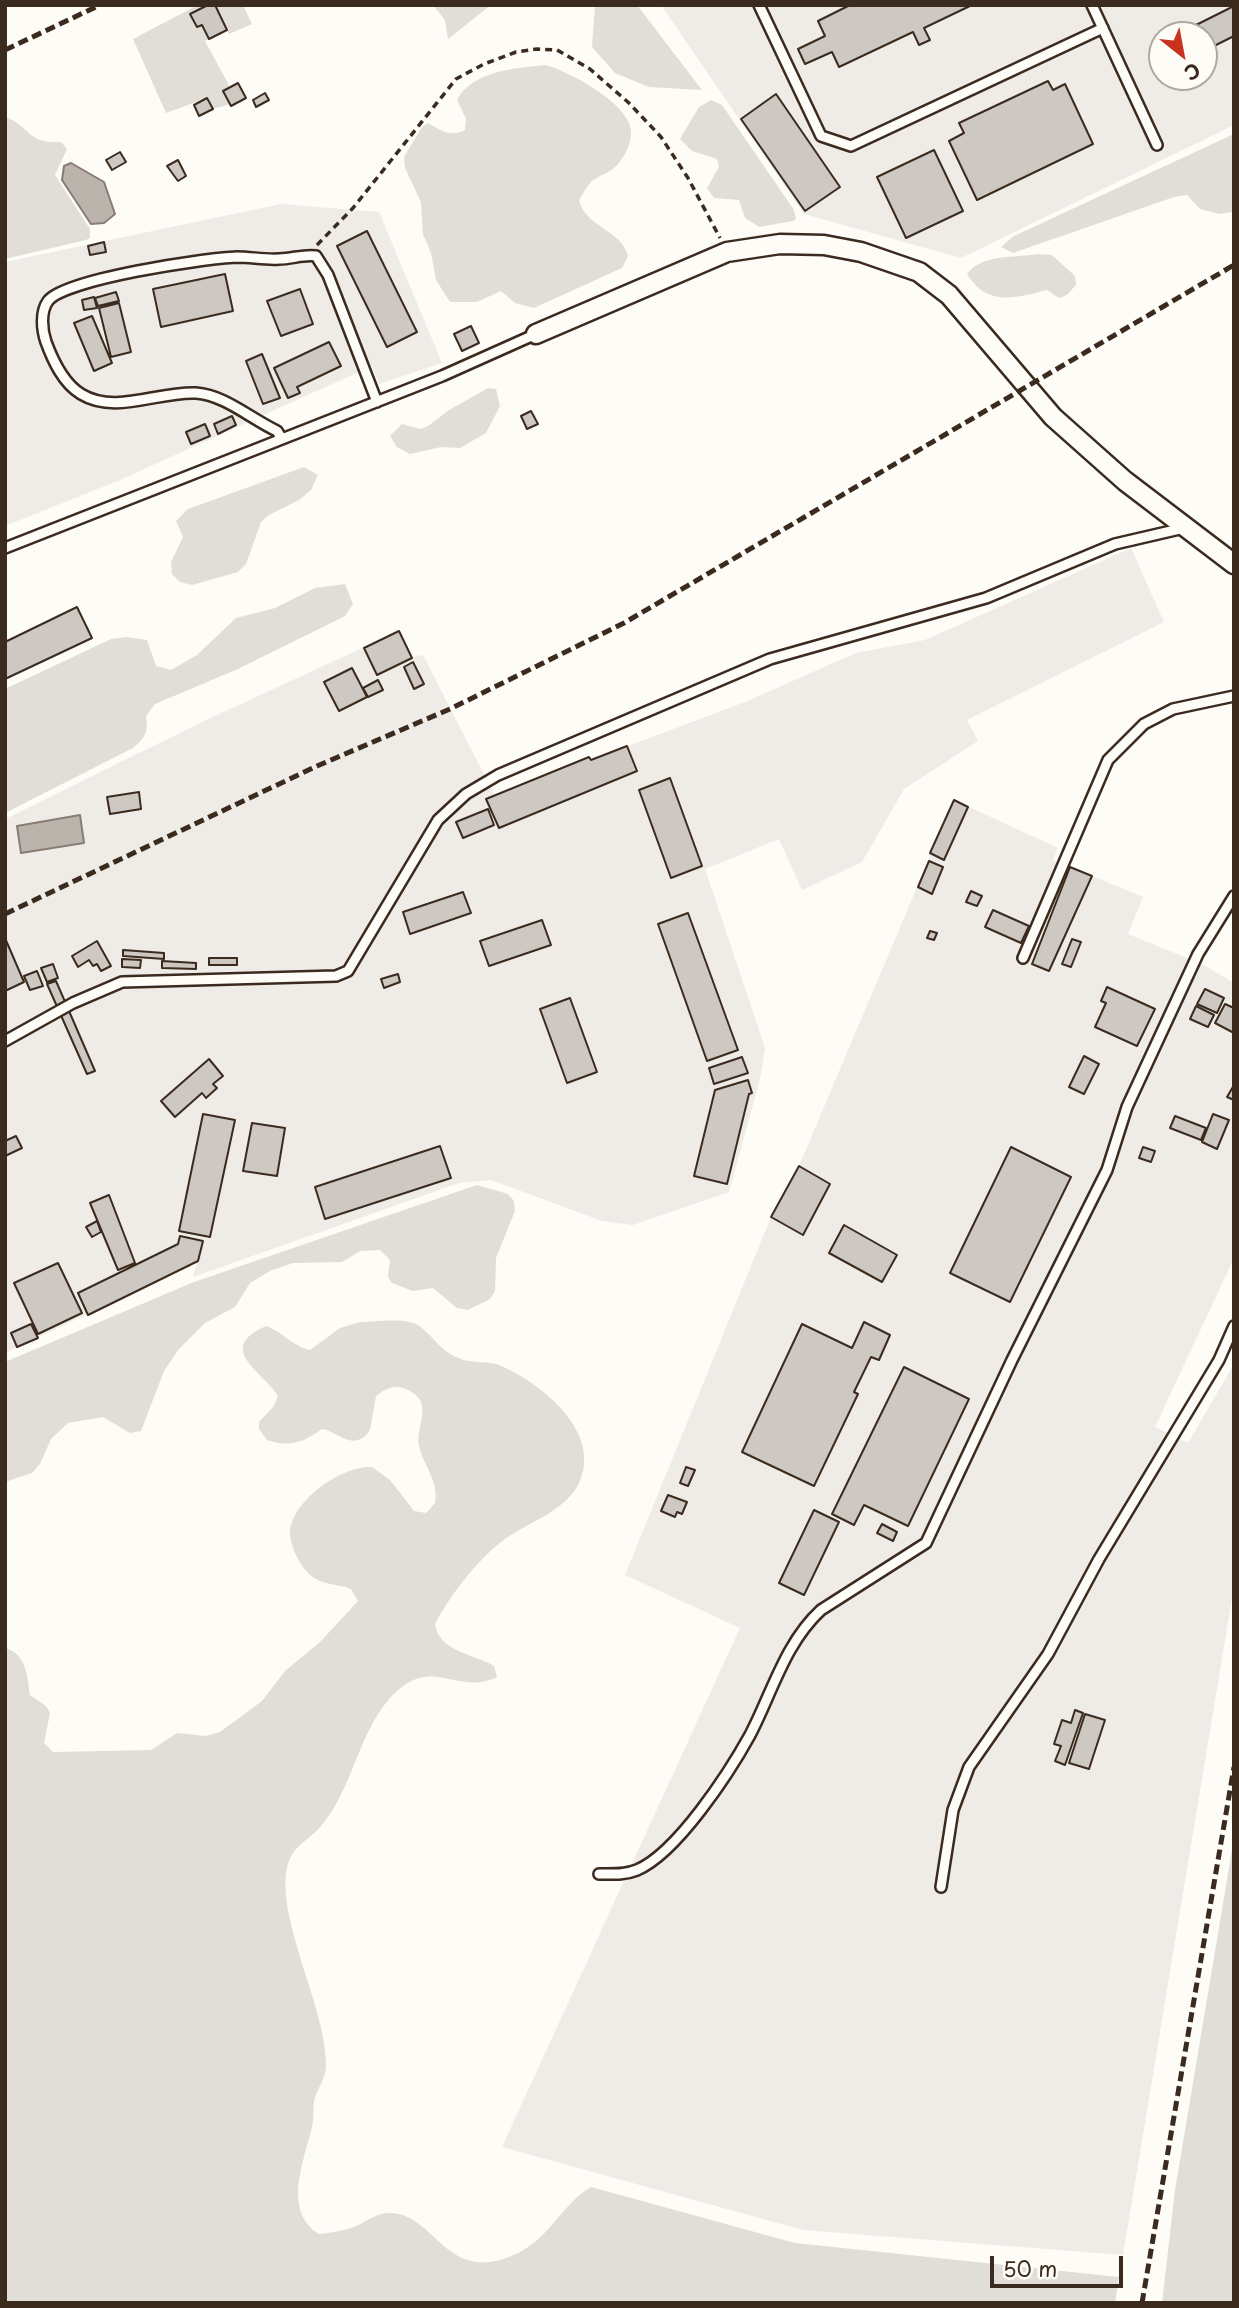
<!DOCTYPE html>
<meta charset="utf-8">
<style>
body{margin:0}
#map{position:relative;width:1239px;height:2308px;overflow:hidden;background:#fdfcf7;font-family:"Playpen Sans",sans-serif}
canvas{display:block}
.frame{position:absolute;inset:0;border:7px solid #3b2a1e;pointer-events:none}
.north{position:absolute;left:1148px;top:21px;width:70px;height:70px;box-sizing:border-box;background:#fdfcf7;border:2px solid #afa8a0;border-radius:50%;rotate:149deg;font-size:19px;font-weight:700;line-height:28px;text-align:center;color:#3b2a1e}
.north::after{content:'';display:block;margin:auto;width:24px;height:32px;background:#c8321e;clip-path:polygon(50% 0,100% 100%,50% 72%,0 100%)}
.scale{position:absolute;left:990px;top:2256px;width:133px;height:32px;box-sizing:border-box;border:4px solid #3b2a1e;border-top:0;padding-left:9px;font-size:21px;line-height:24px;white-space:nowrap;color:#3b2a1e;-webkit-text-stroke:5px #fdfcf7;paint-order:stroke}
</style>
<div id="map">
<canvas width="1239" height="2308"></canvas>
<div class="frame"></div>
<div class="north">С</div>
<div class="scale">50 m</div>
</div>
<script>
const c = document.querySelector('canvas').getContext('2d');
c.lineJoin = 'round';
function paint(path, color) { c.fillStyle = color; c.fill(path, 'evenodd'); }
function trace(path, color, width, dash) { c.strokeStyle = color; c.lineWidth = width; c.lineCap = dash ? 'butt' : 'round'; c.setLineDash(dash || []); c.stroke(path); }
paint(new Path2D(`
 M 661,5 L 1234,5 L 1234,125 L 961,258 L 804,214 ZM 1162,35 L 1204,35 L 1204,77 L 1162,77 Z
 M 281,204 L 379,212 L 442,363 L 379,384 L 372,366 L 120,480 L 5,526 L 5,262 Z
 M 1131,548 L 1164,622 L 967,720 L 978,741 L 904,789 L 862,862 L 802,890 L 779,839 L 705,869 L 765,1048 L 760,1079 L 729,1192 L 633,1225 L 602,1221 L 491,1180 L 459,1183 L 193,1277 L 197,1262 L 5,1353 L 5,819 L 200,723 L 399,631 L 412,657 L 423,655 L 495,796 L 589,757 L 591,760 L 745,702 L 856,653 L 925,640 Z
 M 954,800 L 1058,848 L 1053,860 L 1143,897 L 1128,934 L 1204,965 L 1234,983 L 1234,1258 L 1155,1427 L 1188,1443 L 1234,1364 L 1234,1586 L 1123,2255 L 803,2230 L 502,2147 L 740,1628 L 625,1575 L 771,1217 L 799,1166 Z`), '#efece7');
paint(new Path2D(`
 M 198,5 L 243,5 L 252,24 L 229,34 L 227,30 L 205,41 L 230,87 L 223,91 L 230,104 L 213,109 L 207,98 L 166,113 L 133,39 Z
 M 433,5 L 491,5 L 448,39 L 445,20 Z
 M 595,5 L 637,5 L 702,90 L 649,87 L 615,73 L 592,47 Z
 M 546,65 C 570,72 619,99 629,123 C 635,137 627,153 618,164 C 612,172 599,175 591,182 C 586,187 583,194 579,200 C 585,227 622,230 628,256 L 622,268 L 534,308 L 515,303 L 501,291 L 477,302 L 450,302 L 436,280 L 431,253 L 423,234 L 421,202 L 405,168 L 404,157 L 422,127 L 428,123 C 440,130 451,138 465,130 L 466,119 L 457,100 C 472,71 515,68 546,65 Z
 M 711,100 L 722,105 L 794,210 L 796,219 L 793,221 L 759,227 L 745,218 L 739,200 L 714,198 L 707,188 L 719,167 L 717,159 L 692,151 L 680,139 L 699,107 Z
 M 5,117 C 31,126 26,144 61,142 L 67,149 L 55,175 L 90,229 L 90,238 L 86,240 L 5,259 Z
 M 1234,134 L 1233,212 L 1219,214 L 1200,209 L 1187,195 L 1174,197 L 1013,253 L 1001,247 L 1014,236 Z
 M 1037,254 L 1052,255 L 1075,276 L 1076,285 L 1067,295 L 1059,298 L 1047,290 C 1016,298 987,307 967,274 C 982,254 1014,258 1037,254 Z
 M 488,388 L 496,389 L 500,406 L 486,433 L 460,448 L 441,447 L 410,454 L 397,447 L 390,436 L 402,424 L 420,429 L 428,426 L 449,410 Z
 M 304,467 L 318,475 L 311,490 L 299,500 L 269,515 L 261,522 L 246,564 L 238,572 L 192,585 L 180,582 L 172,574 L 171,562 L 183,537 L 176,521 L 188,509 Z
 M 345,584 L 353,604 L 345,616 L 238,669 L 155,704 L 146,716 C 149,731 145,738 133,748 L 5,813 L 5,689 L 111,639 L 126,637 L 147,640 L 156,666 L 171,670 L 197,655 L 236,618 L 275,608 L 315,588 Z
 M 477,1185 L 508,1194 L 514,1201 L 515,1211 L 496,1258 L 495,1291 L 490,1299 L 468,1310 L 457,1308 L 433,1288 L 413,1291 L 392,1283 L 388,1277 L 390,1260 L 380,1250 L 360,1251 L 342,1262 L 293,1263 L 270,1271 L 250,1283 L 235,1307 L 205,1323 L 179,1349 L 164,1371 L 141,1431 L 130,1433 L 103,1417 L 68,1423 L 51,1439 L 40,1464 L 32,1473 L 5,1482 L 5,1362 L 194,1282 Z
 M 360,1322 C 376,1322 409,1316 422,1328 C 435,1339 441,1351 458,1358 C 471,1364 486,1360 499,1365 C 540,1382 605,1433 578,1485 C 563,1513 525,1523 501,1542 C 475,1563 451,1594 435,1624 C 438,1651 474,1654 494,1666 L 497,1677 C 458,1696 435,1657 397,1691 C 359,1726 354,1787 322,1825 C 310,1840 294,1844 288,1864 C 273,1914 327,2008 326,2066 C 326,2078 317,2089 314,2101 C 313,2110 314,2119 312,2127 C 304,2161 282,2211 319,2234 C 330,2233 341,2231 351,2228 C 365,2224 375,2212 391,2213 C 438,2215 446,2289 520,2252 C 551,2236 563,2203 591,2187 L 795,2243 L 1119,2277 L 1115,2303 L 5,2303 L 5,1648 C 27,1654 27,1676 30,1695 L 46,1706 L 50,1713 L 44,1743 L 53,1752 L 151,1750 L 177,1733 L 206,1736 L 220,1732 L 262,1701 L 285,1671 L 320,1642 L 358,1601 L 351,1589 C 336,1583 320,1586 307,1572 C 299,1563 290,1546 290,1533 C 291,1501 342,1465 372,1467 L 390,1480 L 414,1511 L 426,1513 L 435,1503 C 439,1481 424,1467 419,1446 C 415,1424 436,1402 406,1389 C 394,1384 385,1389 376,1396 L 370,1430 C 354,1454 336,1430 322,1429 C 304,1442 290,1448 267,1440 L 259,1429 L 259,1422 L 274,1406 L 278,1396 C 264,1372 214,1349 266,1326 C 283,1332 294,1347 310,1350 L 340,1328 Z
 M 1234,1838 L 1234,2303 L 1162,2303 L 1175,2190 Z`), '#e1ded7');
const water = new Path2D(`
 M 71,163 L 104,182 L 115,214 L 104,223 L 91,224 L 62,180 L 64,166 Z
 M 80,815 L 84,843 L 21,853 L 17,826 Z`);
paint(water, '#bbb4ad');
trace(water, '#887d74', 2);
const building = new Path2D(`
 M 208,5 L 215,5 L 227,30 L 209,39 L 202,25 L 197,27 L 190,14 Z
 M 850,5 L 972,5 L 924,28 L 930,40 L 919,45 L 913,32 L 839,67 L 832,52 L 805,64 L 798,49 L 825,36 L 818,21 Z
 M 1234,6 L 1234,36 L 1204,51 L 1204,35 L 1176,35 Z
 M 1048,81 L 1053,90 L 1065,84 L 1093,144 L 977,200 L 949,141 L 964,133 L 959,123 Z
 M 238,83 L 246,98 L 231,106 L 223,91 Z
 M 265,93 L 269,100 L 256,107 L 253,100 Z
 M 776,94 L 840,187 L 805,211 L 741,119 Z
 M 207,98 L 213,109 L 199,116 L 194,105 Z
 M 934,150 L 963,211 L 906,238 L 877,177 Z
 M 120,152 L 126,162 L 112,170 L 106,160 Z
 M 178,160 L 186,176 L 178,181 L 167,166 Z
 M 367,231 L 417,332 L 387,347 L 337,246 Z
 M 104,242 L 106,252 L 90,255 L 88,246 Z
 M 225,274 L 233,311 L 161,327 L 153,289 Z
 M 300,289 L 313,324 L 281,336 L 267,301 Z
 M 116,292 L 119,301 L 98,306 L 95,298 Z
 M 94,297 L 97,308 L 84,310 L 82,300 Z
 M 119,303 L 131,352 L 111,357 L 99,308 Z
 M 92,316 L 112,363 L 94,371 L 74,323 Z
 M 471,326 L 479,343 L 462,351 L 454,334 Z
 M 329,342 L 341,366 L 297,387 L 300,393 L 288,398 L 274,368 Z
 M 262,354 L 280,398 L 263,404 L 246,361 Z
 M 531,411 L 538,424 L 527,429 L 521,416 Z
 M 232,416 L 236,425 L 218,434 L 214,424 Z
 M 205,424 L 210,436 L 191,444 L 186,432 Z
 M 77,607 L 92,638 L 5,679 L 5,642 Z
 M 399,631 L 412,658 L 377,675 L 364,648 Z
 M 413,662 L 424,684 L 414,689 L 404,667 Z
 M 352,668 L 367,697 L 339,711 L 324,682 Z
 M 378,680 L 383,690 L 368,697 L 363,688 Z
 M 627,746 L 637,771 L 499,828 L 486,799 L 589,757 L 591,760 Z
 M 670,778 L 702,866 L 671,878 L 639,790 Z
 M 139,792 L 141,809 L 110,814 L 107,797 Z
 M 954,800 L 968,807 L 944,860 L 930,853 Z
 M 488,809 L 494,825 L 463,838 L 456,822 Z
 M 929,861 L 943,867 L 932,894 L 918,887 Z
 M 1070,867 L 1092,876 L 1049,971 L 1032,964 Z
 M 971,891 L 982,896 L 977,906 L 966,902 Z
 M 463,892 L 471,913 L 410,934 L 403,912 Z
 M 993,910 L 1029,926 L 1021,943 L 985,927 Z
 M 688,913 L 738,1050 L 707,1061 L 658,924 Z
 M 542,920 L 551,945 L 489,966 L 480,941 Z
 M 930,931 L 937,933 L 934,940 L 927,938 Z
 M 5,938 L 24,982 L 5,991 Z
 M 1072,939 L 1081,942 L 1071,967 L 1062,964 Z
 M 97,941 L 111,966 L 101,971 L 97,964 L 93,966 L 89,960 L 78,967 L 72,956 Z
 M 123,950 L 164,953 L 164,959 L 123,956 Z
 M 209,958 L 237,958 L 237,965 L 209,965 Z
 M 122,959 L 141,960 L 140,968 L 122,967 Z
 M 162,961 L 196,963 L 196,969 L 162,968 Z
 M 53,964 L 58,978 L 47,982 L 41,968 Z
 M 37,971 L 43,986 L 30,990 L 24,976 Z
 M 398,974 L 400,982 L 384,988 L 381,979 Z
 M 56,981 L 95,1071 L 87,1074 L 47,984 Z
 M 1107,987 L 1155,1009 L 1137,1046 L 1095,1027 L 1106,1003 L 1101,1001 Z
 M 1205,989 L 1224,998 L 1217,1013 L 1197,1004 Z
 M 570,998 L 597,1072 L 567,1083 L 540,1009 Z
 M 1225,1004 L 1234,1008 L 1234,1033 L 1215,1023 Z
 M 1196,1006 L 1214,1015 L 1208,1027 L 1190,1019 Z
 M 1084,1056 L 1099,1064 L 1084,1094 L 1069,1087 Z
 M 742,1057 L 748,1073 L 714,1084 L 709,1068 Z
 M 209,1059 L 223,1076 L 213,1084 L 217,1088 L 206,1098 L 202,1093 L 175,1117 L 161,1101 Z
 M 748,1080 L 752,1093 L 749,1094 L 727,1184 L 694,1176 L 715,1090 Z
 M 1234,1085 L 1234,1100 L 1227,1097 Z
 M 203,1114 L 235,1120 L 210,1237 L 179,1231 Z
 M 1213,1114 L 1229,1120 L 1217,1149 L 1202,1142 Z
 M 1175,1116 L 1206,1128 L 1201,1140 L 1170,1128 Z
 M 252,1123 L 285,1128 L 277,1176 L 243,1171 Z
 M 16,1136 L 22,1148 L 5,1156 L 5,1141 Z
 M 440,1146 L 451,1178 L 325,1219 L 315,1187 Z
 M 1011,1147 L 1071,1177 L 1010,1302 L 950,1273 Z
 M 1143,1147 L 1155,1151 L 1151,1162 L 1139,1158 Z
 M 799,1166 L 830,1184 L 803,1235 L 771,1217 Z
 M 109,1195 L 135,1263 L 118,1270 L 90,1203 Z
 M 97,1221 L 101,1232 L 92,1237 L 86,1227 Z
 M 844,1225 L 897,1255 L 882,1282 L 829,1253 Z
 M 180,1236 L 203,1241 L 198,1261 L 88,1315 L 78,1293 L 178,1244 Z
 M 58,1263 L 82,1313 L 38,1334 L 14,1283 Z
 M 864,1322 L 890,1335 L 879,1360 L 871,1357 L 854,1392 L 858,1394 L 814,1486 L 742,1452 L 802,1324 L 852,1348 Z
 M 31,1324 L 38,1338 L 17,1347 L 11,1333 Z
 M 904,1367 L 969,1399 L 908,1526 L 864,1505 L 854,1525 L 832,1514 Z
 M 686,1467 L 695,1470 L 688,1486 L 680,1483 Z
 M 668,1495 L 687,1502 L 682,1514 L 677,1512 L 675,1517 L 661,1511 Z
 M 814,1510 L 839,1522 L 804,1595 L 779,1583 Z
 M 882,1524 L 897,1532 L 893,1541 L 877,1533 Z
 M 1075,1710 L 1083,1713 L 1065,1765 L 1055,1761 L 1061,1746 L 1054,1744 L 1062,1720 L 1071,1723 Z
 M 1085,1714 L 1105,1720 L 1089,1769 L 1069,1763 Z`);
paint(building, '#cdc8c2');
trace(building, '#3b2a1e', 2);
const service = new Path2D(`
 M 759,5 L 821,136 L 851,146 L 1103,28
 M 1092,5 L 1157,145
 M 282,439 L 277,431 C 251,419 225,395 196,393 C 159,391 115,415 81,394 C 63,383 53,361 46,342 C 42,330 40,312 48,301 C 64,279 206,258 237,257 C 251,257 265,260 279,259 C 292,259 304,254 316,256 L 328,275 L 377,402
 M 5,548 L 442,376 L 536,334
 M 1023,958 L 1108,760 L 1144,724 L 1173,709 L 1234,696
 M 5,1041 L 73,1003 L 122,982 L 336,976 L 348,971 L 438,820 L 466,794 L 498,775 L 770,659 L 986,598 L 1115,544 L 1184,528
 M 599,1874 C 612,1874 625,1875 637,1870 C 677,1853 729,1773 750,1735 C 772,1693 785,1643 821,1610 L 926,1543 L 1012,1360 L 1107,1170 L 1127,1107 L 1198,954 L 1234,896
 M 941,1887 L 953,1810 L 969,1767 L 1048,1654 L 1099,1559 L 1219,1360 L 1234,1326`);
const minor = new Path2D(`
 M 536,334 L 727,252 L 780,244 L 824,245 L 861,252 L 919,272 L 949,295 L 1053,417 L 1125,481 L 1234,564`);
trace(service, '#3b2a1e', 14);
trace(minor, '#3b2a1e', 23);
trace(new Path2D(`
 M 317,245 L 353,208 L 456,79 L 484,64 L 516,52 L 537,49 L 557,50 L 590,69 L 629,103 L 661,137 L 688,178 L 720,238`), '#3b2a1e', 3.5, [7, 5]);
trace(service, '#fdfcf7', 9);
trace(minor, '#fdfcf7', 18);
trace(new Path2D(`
 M 5,50 L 100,5
 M 5,914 L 317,766 L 450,709 L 624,623 L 1234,265
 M 1142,2303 L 1234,1767`), '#3b2a1e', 5, [10, 5]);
</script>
